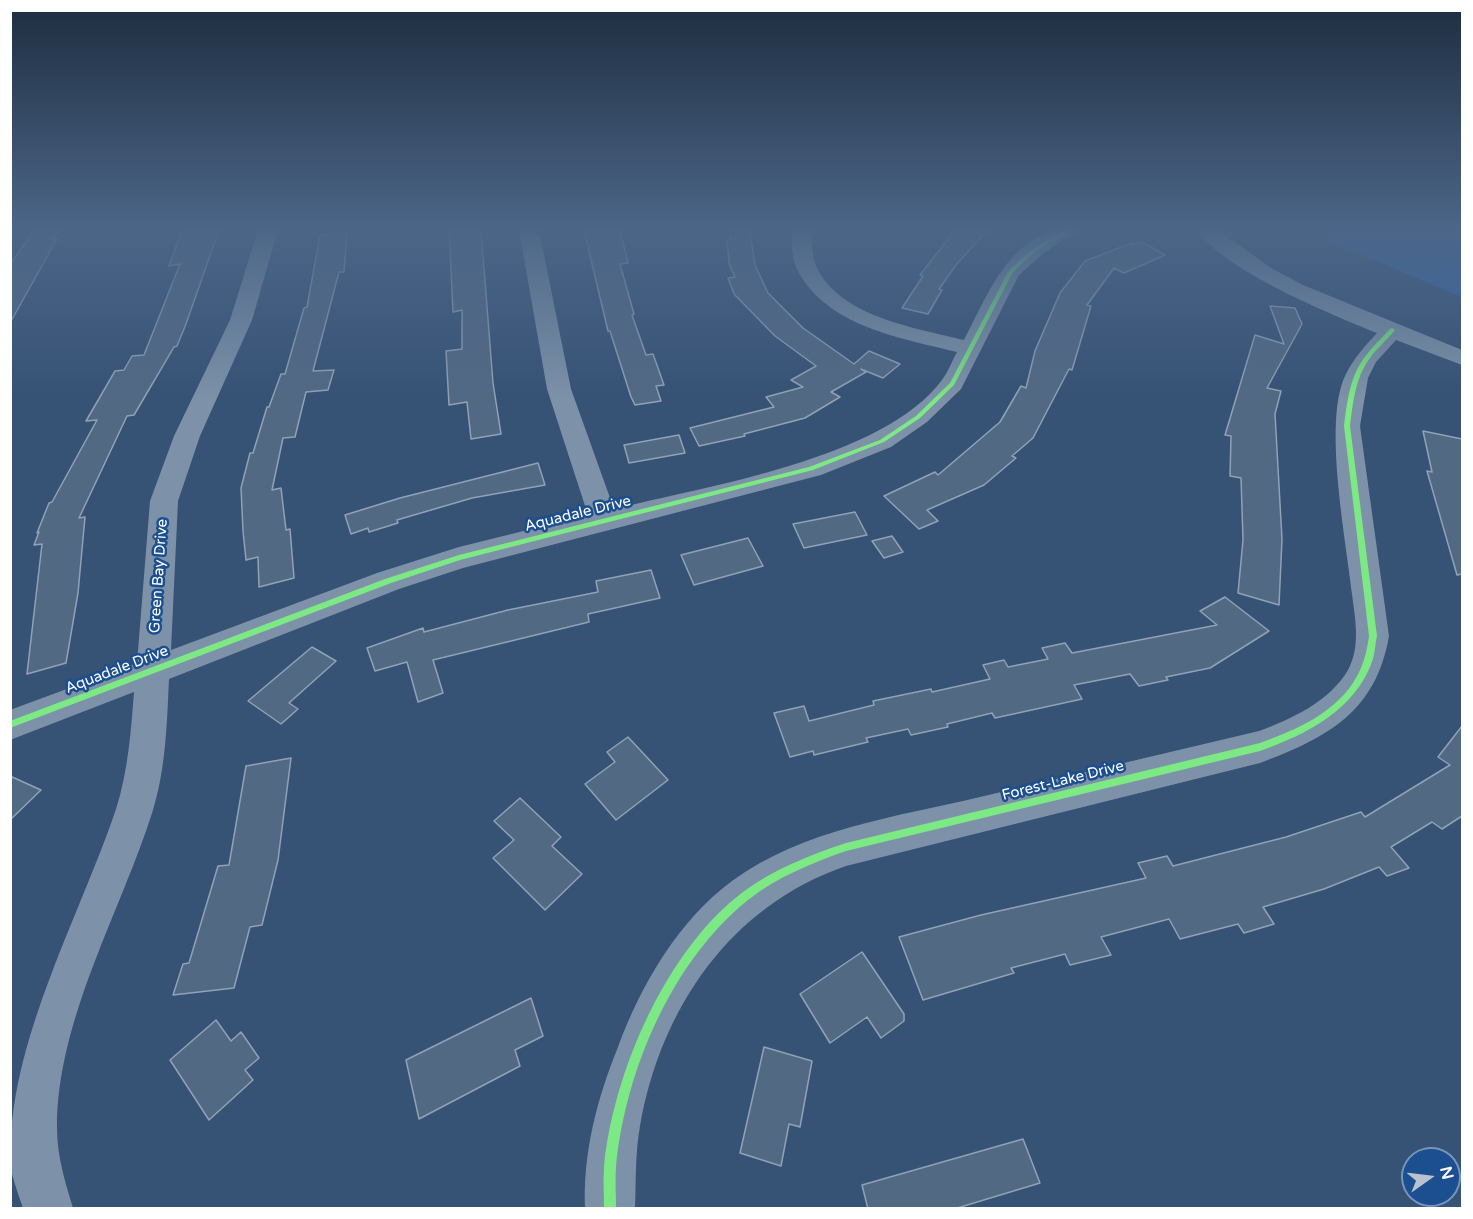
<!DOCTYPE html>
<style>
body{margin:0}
#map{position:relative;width:1473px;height:1219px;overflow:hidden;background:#365274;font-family:"Varela Round",sans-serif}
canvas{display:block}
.frame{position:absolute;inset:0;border:12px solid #fff;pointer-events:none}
.north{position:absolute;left:1401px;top:1147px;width:60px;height:60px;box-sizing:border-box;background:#1b4f8f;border:2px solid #7695bc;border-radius:50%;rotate:76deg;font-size:16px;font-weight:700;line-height:24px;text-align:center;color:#fff}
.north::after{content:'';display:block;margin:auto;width:21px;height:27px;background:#b9c2ce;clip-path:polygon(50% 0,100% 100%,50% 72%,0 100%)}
</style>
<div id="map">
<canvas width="1473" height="1219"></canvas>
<div class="frame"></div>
<div class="north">N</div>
</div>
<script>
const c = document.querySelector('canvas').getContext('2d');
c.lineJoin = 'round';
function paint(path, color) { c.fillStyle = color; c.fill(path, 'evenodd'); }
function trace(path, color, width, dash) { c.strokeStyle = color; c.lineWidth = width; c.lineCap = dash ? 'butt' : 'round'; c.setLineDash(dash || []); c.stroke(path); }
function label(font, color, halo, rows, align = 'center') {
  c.font = font + ' "Varela Round",sans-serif'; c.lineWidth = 5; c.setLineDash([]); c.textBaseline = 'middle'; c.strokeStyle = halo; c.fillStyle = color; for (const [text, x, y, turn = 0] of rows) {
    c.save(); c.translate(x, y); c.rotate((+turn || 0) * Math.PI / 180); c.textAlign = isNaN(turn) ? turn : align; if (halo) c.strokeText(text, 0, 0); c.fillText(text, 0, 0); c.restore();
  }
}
paint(new Path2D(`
 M 1322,230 L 1462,230 L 1462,297 L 1332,242 Z`), '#2f66a5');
paint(new Path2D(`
 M 1413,230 L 1418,230 L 1438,249 L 1462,261 L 1462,264 L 1434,251 Z`), '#3b618d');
const building = new Path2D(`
 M 35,230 L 58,230 L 52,240 L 57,239 L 10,323 L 10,264 Z
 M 193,230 L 219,230 L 186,324 L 177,346 L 174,347 L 134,415 L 127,416 L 79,518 L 85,517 L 78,593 L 66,663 L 27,674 L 42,544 L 34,545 L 39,532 L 37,533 L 49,503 L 52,502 L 97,420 L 86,421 L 115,371 L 124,370 L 132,356 L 144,355 L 180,264 L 169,266 L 181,233 Z
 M 449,230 L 481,230 L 493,383 L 501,434 L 471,439 L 467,402 L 449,405 L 446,351 L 462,349 L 462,310 L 453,312 Z
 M 584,230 L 620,230 L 628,263 L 620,264 L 634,314 L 632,315 L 646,355 L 653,354 L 664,385 L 656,386 L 661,401 L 635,405 L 631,397 L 610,331 L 608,331 Z
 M 730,230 L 750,230 L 755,265 L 768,293 L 803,328 L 854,364 L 869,351 L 900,364 L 883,378 L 861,369 L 866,372 L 831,392 L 840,397 L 805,418 L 744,434 L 745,436 L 699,446 L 690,428 L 774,407 L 766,397 L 803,387 L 791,380 L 816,366 L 775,336 L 734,294 L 728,278 L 735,277 L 729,264 L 727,239 L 731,239 Z
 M 955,230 L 988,230 L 956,265 L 939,289 L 942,290 L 928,314 L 902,308 L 923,276 L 920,275 Z
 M 347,232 L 344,272 L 339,272 L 313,371 L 334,370 L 328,390 L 306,392 L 295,437 L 283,438 L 272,490 L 281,488 L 286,530 L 290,529 L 294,578 L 259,587 L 258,557 L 246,560 L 243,531 L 241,488 L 250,453 L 253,453 L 267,407 L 269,407 L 281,374 L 285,374 L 304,308 L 307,307 L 320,235 Z
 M 1142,242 L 1165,255 L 1124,273 L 1114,268 L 1087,305 L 1091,306 L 1072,370 L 1069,369 L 1033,438 L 1012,456 L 1016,458 L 984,485 L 927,510 L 938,521 L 919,529 L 884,496 L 935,472 L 938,475 L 1000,422 L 1021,386 L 1026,388 L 1035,351 L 1060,293 L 1085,261 L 1132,243 L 1130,245 Z
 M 1270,306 L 1295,308 L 1302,324 L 1267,388 L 1281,391 L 1275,414 L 1282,539 L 1279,605 L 1238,593 L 1243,540 L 1241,478 L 1230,476 L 1231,436 L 1225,435 L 1255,335 L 1284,344 Z
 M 1423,431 L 1462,439 L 1462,574 L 1457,575 L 1427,471 L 1432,472 Z
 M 679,435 L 685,453 L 629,463 L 624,445 Z
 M 538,463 L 545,485 L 472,498 L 397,520 L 398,523 L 369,532 L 368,528 L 351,534 L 345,515 L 400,498 Z
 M 855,512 L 867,535 L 804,548 L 793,524 Z
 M 892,536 L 903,552 L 884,558 L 872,541 Z
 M 748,538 L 763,566 L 694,585 L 681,555 Z
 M 651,570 L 660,598 L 588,614 L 589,622 L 433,660 L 443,693 L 418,702 L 407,662 L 375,671 L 367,648 L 423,628 L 424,632 L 508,610 L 598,592 L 596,581 Z
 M 1225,597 L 1269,631 L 1210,668 L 1166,677 L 1168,680 L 1139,686 L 1130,674 L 1074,685 L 1082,699 L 995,718 L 992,713 L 947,724 L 948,727 L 911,735 L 908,729 L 866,738 L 868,742 L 814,755 L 813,751 L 790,757 L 774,713 L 804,706 L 809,721 L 874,705 L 873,701 L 931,689 L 932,692 L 990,679 L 983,665 L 1004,660 L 1008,667 L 1048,659 L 1042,648 L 1065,643 L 1072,653 L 1217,625 L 1200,611 Z
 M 312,647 L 336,661 L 289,703 L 298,709 L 281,724 L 248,701 Z
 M 1462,726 L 1462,816 L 1442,829 L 1432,822 L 1391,847 L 1409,868 L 1387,876 L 1379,867 L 1324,889 L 1263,907 L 1274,924 L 1244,933 L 1238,924 L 1180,939 L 1169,919 L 1101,937 L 1111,955 L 1070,965 L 1065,954 L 1011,968 L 1014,973 L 923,1000 L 899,937 L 981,915 L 1146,878 L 1138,863 L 1167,856 L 1173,866 L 1286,837 L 1361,812 L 1365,817 L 1450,765 L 1438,757 Z
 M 628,737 L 668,780 L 616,820 L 585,784 L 615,762 L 607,752 Z
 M 291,758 L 278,860 L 262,925 L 250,927 L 234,988 L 173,995 L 183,964 L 189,963 L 218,866 L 229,865 L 246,766 Z
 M 10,776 L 41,790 L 10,820 Z
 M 520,798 L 561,837 L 552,846 L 582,874 L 545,910 L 493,858 L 514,840 L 494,821 Z
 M 862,952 L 904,1014 L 904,1021 L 881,1038 L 867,1017 L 830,1043 L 800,994 Z
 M 531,998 L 543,1036 L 515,1050 L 520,1066 L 419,1119 L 406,1060 Z
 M 216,1020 L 231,1041 L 241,1032 L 259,1058 L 245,1070 L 253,1080 L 209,1120 L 170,1060 Z
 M 764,1047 L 812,1061 L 800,1127 L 789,1124 L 781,1166 L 740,1153 Z
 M 1023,1139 L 1040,1183 L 954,1209 L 868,1209 L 862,1185 Z`);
paint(building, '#526984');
trace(building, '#92a2b6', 1.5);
paint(new Path2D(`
 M 258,230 L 278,230 L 252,320 L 200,436 L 178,501 L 171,650 L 377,573 L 459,547 L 588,515 L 547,389 L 519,230 L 539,230 L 571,389 L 614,509 C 707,486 883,459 942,380 C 948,372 952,361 957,352 C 901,338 828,327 798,271 C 791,259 792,244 791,230 L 811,230 C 812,244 812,260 819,272 C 846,318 916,328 964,340 C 985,301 1005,244 1053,231 C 1061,229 1072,230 1080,230 L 1045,252 L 1019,275 L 961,389 L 927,422 L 891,447 L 821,475 L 463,568 L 399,589 L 169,679 C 167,722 166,768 153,810 C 121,912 57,1019 57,1128 C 57,1156 65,1182 73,1208 L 23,1208 C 19,1197 15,1185 12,1174 C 0,1058 80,917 116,809 C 128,772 131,731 134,692 L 10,740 L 10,710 L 137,663 L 150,501 L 174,436 L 230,320 Z
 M 1197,230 L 1218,230 L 1271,268 L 1303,285 L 1462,350 L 1462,365 L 1396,340 L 1376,362 L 1368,378 L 1360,426 L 1389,636 C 1376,712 1327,738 1260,763 L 846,866 C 730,906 661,1008 640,1126 C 635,1154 636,1181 635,1208 L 585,1208 C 583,1152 597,1099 618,1047 C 641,985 678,921 732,881 C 803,829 896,817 980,797 C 1073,775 1166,753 1259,731 C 1292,719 1330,701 1348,670 C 1361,646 1355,619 1352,594 C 1346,539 1323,423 1345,376 C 1353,359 1365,346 1377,333 C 1330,314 1225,271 1197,230 Z`), '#7d92a8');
paint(new Path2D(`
 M 1066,230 L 1073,230 C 1048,243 1031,252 1012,274 L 954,385 L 920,418 L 884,442 L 813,470 L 460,560 L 391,583 L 10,728 L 10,721 L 385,579 L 459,555 L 809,467 L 880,440 L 916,416 L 950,383 L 1008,272 C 1025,254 1043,240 1066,230 Z
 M 1392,328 L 1395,330 C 1387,340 1377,348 1370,358 C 1355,378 1353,403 1350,426 L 1377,636 C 1375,644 1375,652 1373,659 C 1356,710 1307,734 1260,751 L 846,851 C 812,863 777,877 748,900 C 672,961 625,1071 616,1167 C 615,1180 616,1194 616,1208 L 604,1208 C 604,1195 603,1181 604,1167 C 613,1073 666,950 743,892 C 774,869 810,855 846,843 L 1260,743 C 1296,730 1338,712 1357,676 C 1364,664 1367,650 1369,636 L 1344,426 C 1347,402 1350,377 1364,358 C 1372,347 1382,338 1390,329 Z`), '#7ce984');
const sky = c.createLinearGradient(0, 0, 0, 401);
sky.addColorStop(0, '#1e2d40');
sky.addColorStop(0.57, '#4c6688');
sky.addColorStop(1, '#4c668800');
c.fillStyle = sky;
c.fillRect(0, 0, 1473, 401);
label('15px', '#fff', '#1b4f8f', [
 ["Aquadale Drive",578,514,-14],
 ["Green Bay Drive",159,576,-86],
 ["Aquadale Drive",117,670,-21],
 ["Forest-Lake Drive",1063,781,-14]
]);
</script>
